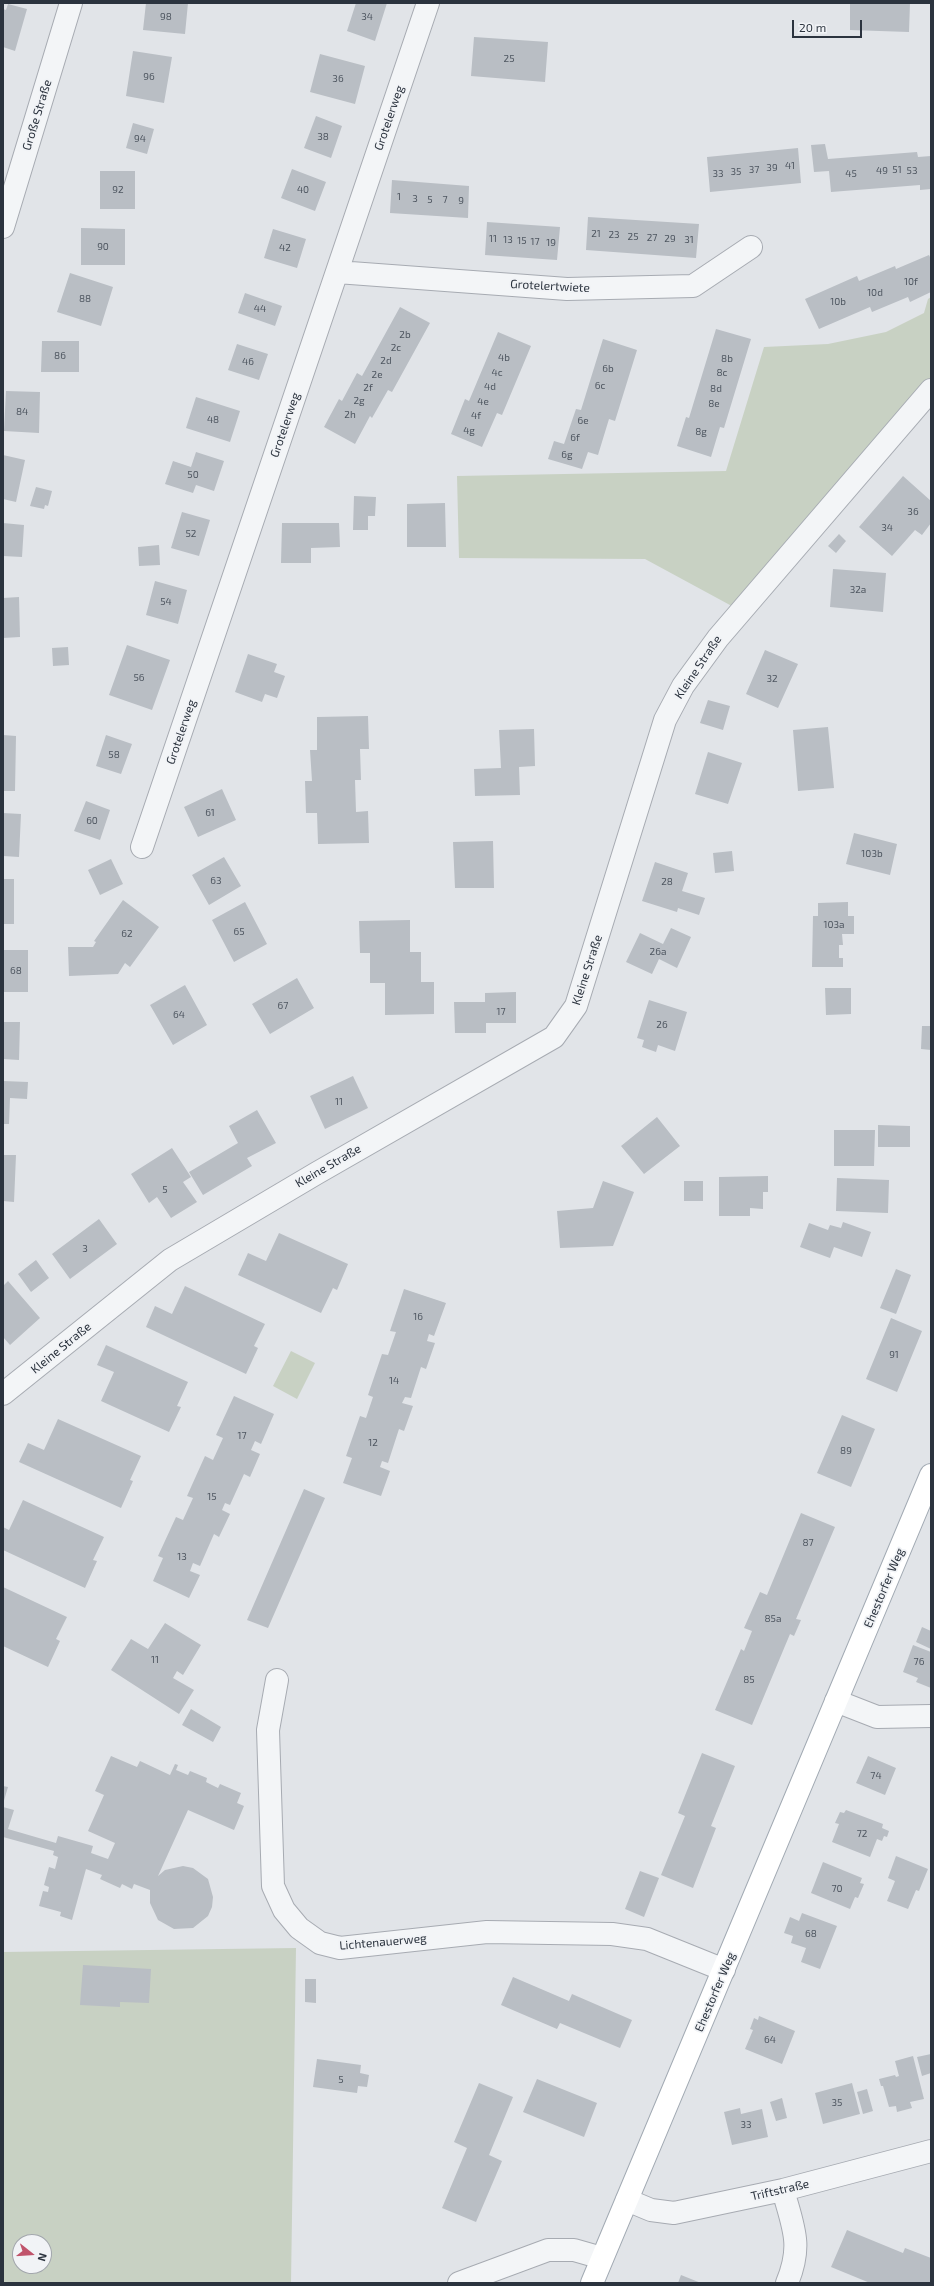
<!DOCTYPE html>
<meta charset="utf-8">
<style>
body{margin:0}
#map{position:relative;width:934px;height:2286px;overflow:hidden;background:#e1e4e8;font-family:"Exo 2",sans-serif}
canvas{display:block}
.frame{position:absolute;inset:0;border:4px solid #2b333e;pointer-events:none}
.north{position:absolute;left:12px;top:2234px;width:40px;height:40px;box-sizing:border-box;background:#f1f3f6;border:1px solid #a2a6ac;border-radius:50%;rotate:107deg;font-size:11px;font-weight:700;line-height:16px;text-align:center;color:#2b333e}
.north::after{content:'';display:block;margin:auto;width:14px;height:18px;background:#c0546b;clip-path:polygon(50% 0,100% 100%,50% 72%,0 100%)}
.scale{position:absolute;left:792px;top:20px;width:70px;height:18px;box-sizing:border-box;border:2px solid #2b333e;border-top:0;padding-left:5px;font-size:12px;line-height:14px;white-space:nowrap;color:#2b333e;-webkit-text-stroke:3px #f1f3f6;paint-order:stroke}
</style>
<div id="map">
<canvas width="934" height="2286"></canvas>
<div class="frame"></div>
<div class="north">N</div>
<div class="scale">20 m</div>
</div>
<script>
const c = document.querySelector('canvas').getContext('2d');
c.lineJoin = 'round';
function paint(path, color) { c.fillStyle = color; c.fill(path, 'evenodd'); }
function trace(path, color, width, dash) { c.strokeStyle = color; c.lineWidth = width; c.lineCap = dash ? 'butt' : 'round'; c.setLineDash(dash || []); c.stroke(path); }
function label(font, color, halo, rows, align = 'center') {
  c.font = font + ' "Exo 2",sans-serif'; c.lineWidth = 3.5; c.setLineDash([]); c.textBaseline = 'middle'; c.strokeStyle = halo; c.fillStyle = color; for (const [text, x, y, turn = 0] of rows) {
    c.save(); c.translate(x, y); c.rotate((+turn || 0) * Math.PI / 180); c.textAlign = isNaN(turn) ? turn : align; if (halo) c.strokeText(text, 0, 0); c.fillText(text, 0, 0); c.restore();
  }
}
paint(new Path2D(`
 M 931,297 L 931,390 L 741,611 L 645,559 L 459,558 L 457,476 L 726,471 L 764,347 L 828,344 L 886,332 L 924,313 L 928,299 Z
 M 291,1351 L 315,1363 L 297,1399 L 273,1386 Z
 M 296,1948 L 291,2283 L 3,2283 L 3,1952 ZM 20,2242 L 44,2242 L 44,2266 L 20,2266 Z`), '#c8d1c3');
paint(new Path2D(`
 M 146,3 L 188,3 L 185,34 L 143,30 Z
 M 356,3 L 387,3 L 375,41 L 347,31 Z
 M 850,3 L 910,3 L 909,32 L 850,30 Z
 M 8,4 L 27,9 L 15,51 L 3,47 L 3,9 L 6,10 Z
 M 474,37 L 548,42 L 545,82 L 471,76 Z
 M 133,51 L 172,57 L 164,103 L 126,96 Z
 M 320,54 L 365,66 L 355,104 L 310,92 Z
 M 316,116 L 342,126 L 331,158 L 304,148 Z
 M 133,123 L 154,129 L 147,154 L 126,148 Z
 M 825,144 L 828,159 L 917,152 L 918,157 L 931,156 L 931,189 L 920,190 L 920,185 L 831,192 L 829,171 L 814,172 L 811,145 Z
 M 798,148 L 801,183 L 710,192 L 707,157 Z
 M 292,169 L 326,182 L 315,211 L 281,198 Z
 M 100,171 L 135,171 L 135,209 L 100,209 Z
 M 392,180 L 469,186 L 468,218 L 390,213 Z
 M 588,217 L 699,224 L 696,258 L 586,250 Z
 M 487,222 L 560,227 L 557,260 L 485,255 Z
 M 81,228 L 125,229 L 125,265 L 81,265 Z
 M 273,229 L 306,239 L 297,268 L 264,258 Z
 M 929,255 L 931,259 L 931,292 L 910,302 L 908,297 L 872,312 L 870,307 L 819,329 L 805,299 L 857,276 L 859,281 L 895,266 L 896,269 Z
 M 70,273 L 113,287 L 101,326 L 57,312 Z
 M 245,293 L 282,306 L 275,326 L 238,313 Z
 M 400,307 L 430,323 L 392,392 L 388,390 L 372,418 L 370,416 L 355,444 L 324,427 L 339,399 L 342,401 L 357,373 L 362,376 Z
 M 716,329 L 751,339 L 724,428 L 720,427 L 711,457 L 677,446 L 686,417 L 689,418 Z
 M 498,332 L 531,346 L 502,415 L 497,413 L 482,447 L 451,434 L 465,399 L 469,401 Z
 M 603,339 L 637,350 L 615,421 L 609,419 L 598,455 L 588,452 L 582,469 L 548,459 L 554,441 L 564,444 L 576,409 L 581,410 Z
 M 42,341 L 79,341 L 79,372 L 41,372 Z
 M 237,344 L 268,354 L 259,380 L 228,370 Z
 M 6,391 L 40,392 L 39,433 L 4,431 Z
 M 196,397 L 240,411 L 230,442 L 186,428 Z
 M 196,452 L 224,461 L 214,491 L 196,485 L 193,493 L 165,484 L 173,461 L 191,467 Z
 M 3,455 L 25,460 L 16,502 L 3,499 Z
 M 903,476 L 931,501 L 931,523 L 922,535 L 915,530 L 892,556 L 859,527 Z
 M 36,487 L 52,491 L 48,506 L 45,505 L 44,509 L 30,506 Z
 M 354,496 L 376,497 L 375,516 L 368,516 L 368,530 L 353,530 Z
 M 445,503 L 446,547 L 407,547 L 407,504 Z
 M 182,512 L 210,520 L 199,556 L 171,548 Z
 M 3,523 L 24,525 L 22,557 L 3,556 Z
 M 282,523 L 339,523 L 340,547 L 311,548 L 311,563 L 281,563 Z
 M 839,534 L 846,541 L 836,553 L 828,546 Z
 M 159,545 L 160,565 L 139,566 L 138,547 Z
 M 833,569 L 886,573 L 883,612 L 830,607 Z
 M 155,581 L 187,590 L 178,624 L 146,615 Z
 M 19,597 L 20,637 L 3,638 L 3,598 Z
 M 127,645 L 170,660 L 152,710 L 109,695 Z
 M 68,647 L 69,665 L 53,666 L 52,648 Z
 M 765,650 L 798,664 L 778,708 L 746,694 Z
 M 248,654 L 277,664 L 274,672 L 285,676 L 277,698 L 265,694 L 262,702 L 235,692 Z
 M 708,700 L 730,706 L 723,730 L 700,723 Z
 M 368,716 L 369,749 L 360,749 L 361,780 L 355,780 L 356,812 L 368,811 L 369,843 L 318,844 L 317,813 L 306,813 L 305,781 L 312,781 L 310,750 L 317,750 L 317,717 Z
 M 828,727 L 834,788 L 798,791 L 793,730 Z
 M 534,729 L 535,766 L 519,767 L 520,795 L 475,796 L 474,769 L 501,768 L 499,730 Z
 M 3,735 L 16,736 L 15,791 L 3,791 Z
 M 106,735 L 132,744 L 121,774 L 96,766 Z
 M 708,752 L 742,763 L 728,804 L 695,794 Z
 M 222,789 L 236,820 L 198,837 L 184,807 Z
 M 86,801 L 110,810 L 100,840 L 74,831 Z
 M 3,813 L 21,814 L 19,857 L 3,856 Z
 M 854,833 L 897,844 L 890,875 L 846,864 Z
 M 493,841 L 494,888 L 455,888 L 453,842 Z
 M 732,851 L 734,871 L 715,873 L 713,853 Z
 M 224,857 L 241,886 L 209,905 L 192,875 Z
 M 111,859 L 123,884 L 100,895 L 88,870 Z
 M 655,862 L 688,873 L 682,891 L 705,898 L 699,915 L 678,908 L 677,912 L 642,901 Z
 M 3,879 L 14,879 L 14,924 L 3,924 Z
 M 123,900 L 159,927 L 130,967 L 125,963 L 118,974 L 69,976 L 68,947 L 93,947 L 96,942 L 94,941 Z
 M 245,902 L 267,944 L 234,962 L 212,920 Z
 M 848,902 L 848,916 L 854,916 L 854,934 L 842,934 L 843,945 L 839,945 L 839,958 L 843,958 L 843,967 L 812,967 L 813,916 L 818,916 L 818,903 Z
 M 410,920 L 410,952 L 421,952 L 421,982 L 434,982 L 434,1014 L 385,1015 L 385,983 L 370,983 L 370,953 L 360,953 L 359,921 Z
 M 671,928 L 691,937 L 677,968 L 659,959 L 652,974 L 626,962 L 640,933 L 663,944 Z
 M 3,950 L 28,950 L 28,992 L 3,992 Z
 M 297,978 L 314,1008 L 270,1034 L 252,1004 Z
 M 185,985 L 207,1025 L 173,1045 L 150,1005 Z
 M 825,988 L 851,988 L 851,1014 L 826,1015 Z
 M 516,992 L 516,1023 L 486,1023 L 486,1033 L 455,1033 L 454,1002 L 485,1002 L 485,993 Z
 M 649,1000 L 687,1012 L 675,1051 L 658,1045 L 656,1052 L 642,1047 L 644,1040 L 637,1038 Z
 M 3,1022 L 20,1022 L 19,1060 L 3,1059 Z
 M 922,1026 L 931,1026 L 931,1050 L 921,1049 Z
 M 353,1076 L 368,1108 L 325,1129 L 310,1096 Z
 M 3,1081 L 28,1082 L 27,1099 L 10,1098 L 9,1124 L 3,1124 Z
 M 257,1110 L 276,1143 L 247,1158 L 252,1166 L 203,1195 L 189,1172 L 238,1143 L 229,1126 Z
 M 657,1117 L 680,1146 L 644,1174 L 621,1146 Z
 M 878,1125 L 910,1126 L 910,1147 L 878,1147 Z
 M 834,1130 L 875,1130 L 874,1166 L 834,1166 Z
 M 172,1148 L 191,1177 L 183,1182 L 197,1202 L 171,1218 L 157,1197 L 149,1203 L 131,1174 Z
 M 3,1155 L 16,1155 L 14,1202 L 3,1201 Z
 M 768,1176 L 768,1192 L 763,1192 L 763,1209 L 750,1208 L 750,1216 L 719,1216 L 719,1177 Z
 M 837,1178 L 889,1180 L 888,1213 L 836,1211 Z
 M 603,1181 L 634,1192 L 613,1246 L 560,1248 L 557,1211 L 593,1208 Z
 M 684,1181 L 703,1181 L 703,1201 L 684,1201 Z
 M 99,1219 L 117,1244 L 70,1279 L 52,1254 Z
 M 843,1222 L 871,1232 L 862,1257 L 834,1247 L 830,1258 L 800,1247 L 809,1223 L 828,1230 L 830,1225 L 841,1228 Z
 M 279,1233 L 348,1264 L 337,1290 L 333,1288 L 321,1313 L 238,1275 L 248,1253 L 266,1261 Z
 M 36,1260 L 49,1278 L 31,1292 L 18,1274 Z
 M 896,1269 L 911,1275 L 896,1314 L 880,1308 Z
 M 8,1281 L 40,1318 L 10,1345 L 3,1337 L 3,1286 Z
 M 185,1286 L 265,1324 L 254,1346 L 258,1348 L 246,1374 L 146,1327 L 155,1306 L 172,1314 Z
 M 404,1289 L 446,1303 L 434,1336 L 429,1334 L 427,1341 L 435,1343 L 426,1369 L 421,1367 L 411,1398 L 405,1397 L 402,1403 L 413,1406 L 404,1431 L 399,1429 L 388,1463 L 382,1461 L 380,1467 L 390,1471 L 381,1496 L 343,1483 L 352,1458 L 346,1456 L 360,1416 L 366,1418 L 373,1397 L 368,1395 L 382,1354 L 388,1355 L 396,1332 L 390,1331 Z
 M 891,1318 L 922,1331 L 897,1392 L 866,1379 Z
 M 106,1345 L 188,1382 L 177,1406 L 181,1407 L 169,1432 L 101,1401 L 114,1372 L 97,1365 Z
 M 234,1396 L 274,1414 L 261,1444 L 255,1441 L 251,1450 L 260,1454 L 250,1477 L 244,1474 L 230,1505 L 225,1503 L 222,1510 L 230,1514 L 219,1537 L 214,1534 L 200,1566 L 193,1563 L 190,1571 L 200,1575 L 189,1598 L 153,1581 L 163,1558 L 158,1556 L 176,1517 L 183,1520 L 193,1498 L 187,1496 L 205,1456 L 213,1460 L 223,1438 L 216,1435 Z
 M 842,1415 L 875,1429 L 851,1487 L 817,1473 Z
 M 58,1419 L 141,1456 L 130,1480 L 133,1481 L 121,1508 L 19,1462 L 28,1443 L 44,1450 Z
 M 304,1489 L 325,1498 L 268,1628 L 247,1620 Z
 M 23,1500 L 104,1537 L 93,1560 L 97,1561 L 85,1588 L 3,1550 L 3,1527 L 9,1530 Z
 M 801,1513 L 835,1527 L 796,1619 L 801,1620 L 794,1636 L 790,1634 L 752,1725 L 715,1710 L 741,1649 L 744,1651 L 752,1631 L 744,1628 L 760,1592 L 767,1595 Z
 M 3,1587 L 67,1617 L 56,1639 L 60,1641 L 48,1667 L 3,1646 Z
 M 165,1623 L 201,1645 L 183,1675 L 177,1671 L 173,1678 L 194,1690 L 179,1714 L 111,1670 L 131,1639 L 148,1649 Z
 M 922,1627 L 931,1631 L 931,1649 L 916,1642 Z
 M 913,1645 L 931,1652 L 931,1688 L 916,1682 L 918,1678 L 903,1672 Z
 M 191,1709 L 221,1727 L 213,1742 L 182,1725 Z
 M 702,1753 L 735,1766 L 711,1826 L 716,1828 L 693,1888 L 661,1875 L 685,1816 L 678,1813 Z
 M 111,1756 L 137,1767 L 140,1761 L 170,1775 L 175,1764 L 178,1765 L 176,1770 L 188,1775 L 190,1771 L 207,1778 L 206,1782 L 218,1788 L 220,1784 L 241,1793 L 237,1803 L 244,1806 L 234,1830 L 188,1810 L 158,1876 L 165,1870 L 183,1866 L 193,1868 L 208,1879 L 213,1897 L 212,1907 L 208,1916 L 193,1928 L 174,1929 L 158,1920 L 150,1903 L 150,1890 L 134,1884 L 132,1889 L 122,1884 L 120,1888 L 100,1879 L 102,1875 L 86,1869 L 72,1920 L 60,1916 L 61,1912 L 39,1906 L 43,1891 L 48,1892 L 49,1887 L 44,1885 L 49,1867 L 55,1869 L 58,1857 L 53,1855 L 54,1851 L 3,1837 L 3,1807 L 14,1810 L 8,1829 L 56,1843 L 58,1836 L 93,1846 L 91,1853 L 108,1859 L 115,1843 L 88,1831 L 104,1795 L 95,1791 Z
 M 868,1756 L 896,1768 L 885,1795 L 856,1783 Z
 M 3,1786 L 8,1787 L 3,1804 Z
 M 846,1810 L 883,1824 L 882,1828 L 889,1831 L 887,1837 L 884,1836 L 882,1841 L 877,1839 L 870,1857 L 832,1842 L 839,1824 L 835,1823 L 840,1812 L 844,1813 Z
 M 896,1856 L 928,1869 L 919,1891 L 916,1890 L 908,1909 L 887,1901 L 895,1881 L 888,1878 Z
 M 823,1862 L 862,1878 L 860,1883 L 864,1884 L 858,1898 L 855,1897 L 850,1909 L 811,1893 Z
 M 640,1871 L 659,1878 L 644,1917 L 625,1909 Z
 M 802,1913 L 837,1926 L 820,1969 L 801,1962 L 806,1948 L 791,1943 L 793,1936 L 784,1933 L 790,1917 L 799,1921 Z
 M 83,1965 L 151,1969 L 149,2003 L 120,2002 L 120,2007 L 80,2005 Z
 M 513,1977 L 569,2001 L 572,1994 L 632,2020 L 620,2048 L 560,2023 L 557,2029 L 501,2005 Z
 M 305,1979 L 316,1979 L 316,2003 L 305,2002 Z
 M 759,2016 L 795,2031 L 782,2064 L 745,2049 L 753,2030 L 750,2029 L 754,2018 L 758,2020 Z
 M 931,2054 L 931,2073 L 922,2076 L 917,2057 Z
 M 913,2056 L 924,2099 L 910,2102 L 912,2108 L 897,2112 L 896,2106 L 889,2107 L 883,2086 L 881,2086 L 879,2079 L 895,2075 L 896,2077 L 899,2076 L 895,2061 Z
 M 317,2059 L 361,2065 L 360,2073 L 369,2075 L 367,2087 L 358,2086 L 357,2093 L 313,2087 Z
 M 537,2079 L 597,2103 L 584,2137 L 523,2112 Z
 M 479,2083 L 513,2097 L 489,2155 L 502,2161 L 476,2222 L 442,2208 L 467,2148 L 454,2142 Z
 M 852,2083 L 860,2114 L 823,2124 L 815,2093 Z
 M 867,2089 L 873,2111 L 863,2114 L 857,2092 Z
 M 782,2098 L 787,2118 L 776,2121 L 770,2102 Z
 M 740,2108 L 741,2114 L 762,2109 L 768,2137 L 732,2145 L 724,2112 Z
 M 847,2230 L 903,2253 L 905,2248 L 931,2258 L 931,2283 L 870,2283 L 831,2267 Z
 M 681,2275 L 701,2283 L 678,2283 Z`), '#b9bec4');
const minor = new Path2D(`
 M 3,227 L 71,3
 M 337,272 L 567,289 L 693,286 L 751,247
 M 142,847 L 428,3
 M 3,1394 L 170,1260 L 317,1173 L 554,1037 L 576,1006 L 665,720 L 683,686 L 718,638 L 931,390
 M 277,1680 L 268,1730 L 273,1886 L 284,1910 L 299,1928 L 320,1943 L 340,1948 L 487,1932 L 612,1934 L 647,1939 L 724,1970
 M 836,1701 L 877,1717 L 931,1716
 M 783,2190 C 793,2227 803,2245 787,2283
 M 627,2200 L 651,2210 L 674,2213 L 783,2190 L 931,2151
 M 459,2283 L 548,2250 L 574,2250 L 602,2258`);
const major = new Path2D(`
 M 592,2283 L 931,1475`);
trace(minor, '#a7abb2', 24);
trace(major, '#a2aab3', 24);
trace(minor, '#f3f5f7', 22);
trace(major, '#fff', 22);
label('10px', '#4e5660', null, [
 ["98",166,17],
 ["34",367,17],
 ["25",509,59],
 ["96",149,77],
 ["36",338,79],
 ["38",323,137],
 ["94",140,139],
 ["41",790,166],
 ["39",772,168],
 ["37",754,170],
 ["51",897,170],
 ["49",882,171],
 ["53",912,171],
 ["35",736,172],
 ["33",718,174],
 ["45",851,174],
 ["92",118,190],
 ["40",303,190],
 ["1",399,197],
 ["3",415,199],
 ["5",430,200],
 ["7",445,200],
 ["9",461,201],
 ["21",596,234],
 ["23",614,235],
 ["25",633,237],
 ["27",652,238],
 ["11",493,239],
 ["29",670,239],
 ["13",508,240],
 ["31",689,240],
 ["15",522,241],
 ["17",535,242],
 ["19",551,243],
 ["90",103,247],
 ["42",285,248],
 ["10f",911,282],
 ["10d",875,293],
 ["88",85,299],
 ["10b",838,302],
 ["44",260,309],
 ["2b",405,335],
 ["2c",396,348],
 ["86",60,356],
 ["4b",504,358],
 ["8b",727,359],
 ["2d",386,361],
 ["46",248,362],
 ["6b",608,369],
 ["4c",497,373],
 ["8c",722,373],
 ["2e",377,375],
 ["6c",600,386],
 ["4d",490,387],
 ["2f",368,388],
 ["8d",716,389],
 ["2g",359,401],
 ["4e",483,402],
 ["8e",714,404],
 ["84",22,412],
 ["2h",350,415],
 ["4f",476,416],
 ["48",213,420],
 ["6e",583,421],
 ["4g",469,431],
 ["8g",701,432],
 ["6f",575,438],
 ["6g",567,455],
 ["50",193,475],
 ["36",913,512],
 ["34",887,528],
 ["52",191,534],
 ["32a",858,590],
 ["54",166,602],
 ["56",139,678],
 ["32",772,679],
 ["58",114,755],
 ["61",210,813],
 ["60",92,821],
 ["103b",872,854],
 ["63",216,881],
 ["28",667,882],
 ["103a",834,925],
 ["65",239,932],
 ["62",127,934],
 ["26a",658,952],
 ["68",16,971],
 ["67",283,1006],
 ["17",501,1012],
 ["64",179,1015],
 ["26",662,1025],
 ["11",339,1102],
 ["5",165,1190],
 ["3",85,1249],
 ["16",418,1317],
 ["91",894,1355],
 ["14",394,1381],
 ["17",242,1436],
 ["12",373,1443],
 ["89",846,1451],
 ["15",212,1497],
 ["87",808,1543],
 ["13",182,1557],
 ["85a",773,1619],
 ["11",155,1660],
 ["76",919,1662],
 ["85",749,1680],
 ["74",876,1776],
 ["72",862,1834],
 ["70",837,1889],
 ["68",811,1934],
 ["64",770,2040],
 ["5",341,2080],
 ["35",837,2103],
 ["33",746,2125]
]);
label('12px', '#2b333e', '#f1f3f6', [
 ["Große Straße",37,115,-73],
 ["Grotelerweg",389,118,-71],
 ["Grotelertwiete",550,286,3],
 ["Grotelerweg",285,425,-71],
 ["Kleine Straße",698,667,-56],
 ["Grotelerweg",181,732,-71],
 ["Kleine Straße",587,970,-72],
 ["Kleine Straße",328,1166,-30],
 ["Kleine Straße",61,1348,-39],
 ["Ehestorfer Weg",884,1588,-67],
 ["Lichtenauerweg",383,1942,-5],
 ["Ehestorfer Weg",715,1992,-67],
 ["Triftstraße",780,2190,-13]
]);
</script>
